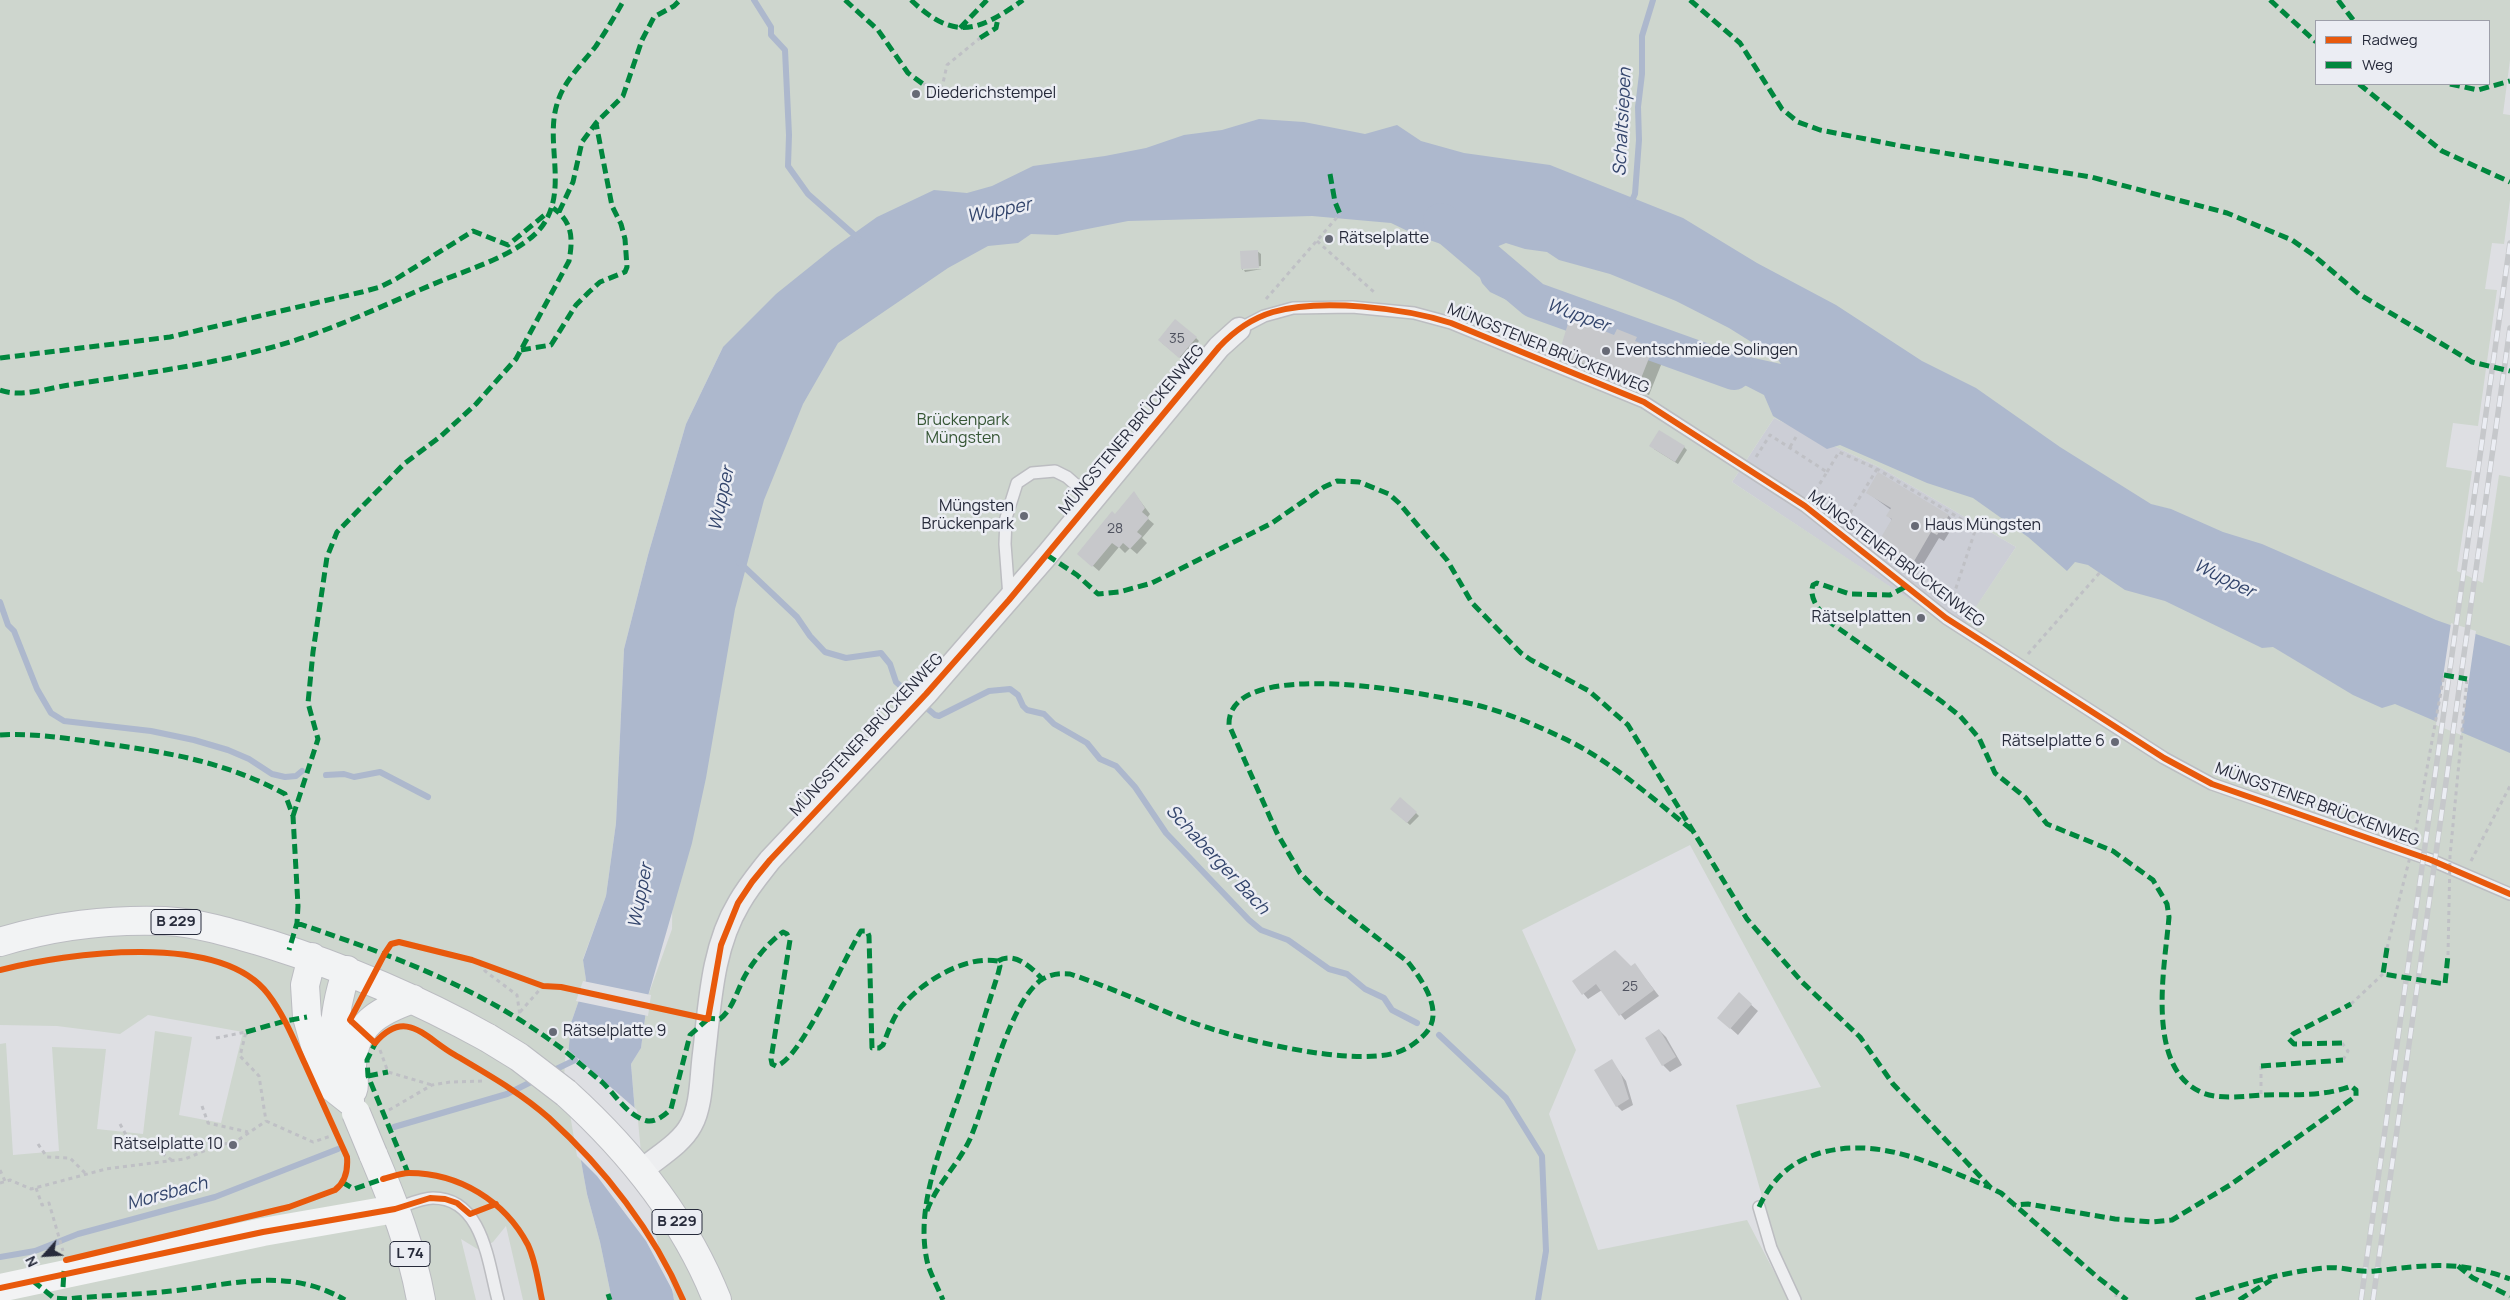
<!DOCTYPE html>
<meta charset="utf-8">
<style>
body{margin:0}
#map{position:relative;width:2510px;height:1300px;overflow:hidden;background:#dedfe3;font-family:Manrope,sans-serif}
canvas{display:block}
.legend{position:absolute;left:2315px;top:20px;width:175px;height:65px;box-sizing:border-box;background:#ebedf3;border:1px solid #9d9fa9;margin:0;padding:6px 9px;list-style:none;font-size:15px;color:#272b3b}
.legend li{display:flex;align-items:center;gap:10px;height:25px}
.legend b{width:25px;border:1px solid #9d9fa9}
.north{position:absolute;left:20px;top:1230px;width:50px;height:50px;-webkit-text-stroke:4px #ebedf3;paint-order:stroke;rotate:244deg;font-size:14px;font-weight:700;line-height:20px;text-align:center;color:#272b3b}
.north::after{content:'';display:block;margin:auto;width:18px;height:22px;background:#272b3b;clip-path:polygon(50% 0,100% 100%,50% 72%,0 100%)}
</style>
<div id="map">
<canvas width="2510" height="1300"></canvas>
<ul class="legend">
<li><b style="height:6px;background:#e8590c"></b>Radweg</li>
<li><b style="height:6px;background:#00873e"></b>Weg</li>
</ul>
<div class="north">N</div>
</div>
<script>
const c = document.querySelector('canvas').getContext('2d');
c.lineJoin = 'round';
function paint(path, color) { c.fillStyle = color; c.fill(path, 'evenodd'); }
function trace(path, color, width, dash) { c.strokeStyle = color; c.lineWidth = width; c.lineCap = dash ? 'butt' : 'round'; c.setLineDash(dash || []); c.stroke(path); }
function label(font, color, halo, rows, align = 'center') {
  c.font = font + ' Manrope,sans-serif'; c.lineWidth = 5; c.setLineDash([]); c.textBaseline = 'middle'; c.strokeStyle = halo; c.fillStyle = color; for (const [text, x, y, turn = 0] of rows) {
    c.save(); c.translate(x, y); c.rotate((+turn || 0) * Math.PI / 180); c.textAlign = isNaN(turn) ? turn : align; if (halo) c.strokeText(text, 0, 0); c.fillText(text, 0, 0); c.restore();
  }
}
paint(new Path2D(`
 M 1774,418 L 1881,468 L 2016,547 L 1959,633 L 1732,482 Z`), '#ccced6');
paint(new Path2D(`
 M 0,0 L 2510,0 L 2510,60 L 2503,114 L 2510,115 L 2510,200 L 2504,244 L 2492,243 L 2485,289 L 2497,290 L 2478,426 L 2453,423 L 2446,467 L 2472,471 L 2457,571 L 2483,583 L 2499,475 L 2510,477 L 2510,1300 L 1801,1300 L 1777,1249 L 1736,1105 L 1821,1087 L 1690,845 L 1522,930 L 1576,1050 L 1549,1114 L 1598,1250 L 1747,1220 L 1789,1300 L 674,1300 L 672,1289 L 656,1250 L 640,1174 L 631,1064 L 641,1048 L 648,996 L 672,929 L 674,798 L 723,347 L 686,424 L 648,555 L 624,649 L 616,823 L 606,896 L 583,959 L 586,980 L 571,1023 L 566,1078 L 587,1194 L 600,1242 L 612,1300 L 523,1300 L 506,1226 L 493,1242 L 479,1250 L 461,1239 L 476,1300 L 0,1300 L 0,1044 L 6,1043 L 13,1155 L 59,1151 L 52,1047 L 106,1049 L 97,1129 L 143,1134 L 155,1031 L 192,1037 L 179,1115 L 221,1123 L 243,1032 L 148,1015 L 120,1034 L 57,1026 L 0,1025 ZM 2316,21 L 2489,21 L 2489,84 L 2316,84 ZM 1774,418 L 1881,468 L 2016,547 L 1959,632 L 1732,482 Z`), '#ced6ce');
paint(new Path2D(`
 M 1259,119 L 1304,122 L 1365,134 L 1397,125 L 1421,141 L 1464,153 L 1550,165 L 1683,218 L 1757,263 L 1836,305 L 1922,361 L 1976,388 L 2060,447 L 2151,504 L 2171,509 L 2223,532 L 2262,544 L 2436,620 L 2510,646 L 2510,753 L 2395,704 L 2382,708 L 2353,695 L 2273,647 L 2262,648 L 2165,601 L 2125,590 L 2088,565 L 2075,562 L 2067,571 L 2028,537 L 1973,498 L 1927,483 L 1840,445 L 1827,449 L 1773,416 L 1764,395 L 1688,356 L 1691,344 L 1781,364 L 1777,358 L 1729,328 L 1676,301 L 1610,274 L 1559,260 L 1547,252 L 1525,249 L 1506,243 L 1479,254 L 1458,250 L 1418,236 L 1391,223 L 1312,216 L 1128,221 L 1057,235 L 1031,234 L 1018,243 L 988,246 L 948,268 L 838,343 L 803,404 L 764,500 L 735,609 L 706,778 L 692,843 L 648,996 L 641,1048 L 631,1064 L 640,1174 L 656,1250 L 672,1289 L 674,1300 L 612,1300 L 600,1242 L 587,1194 L 566,1078 L 571,1023 L 586,980 L 583,960 L 606,896 L 616,823 L 624,649 L 648,555 L 686,424 L 723,347 L 776,294 L 832,249 L 877,217 L 934,190 L 967,193 L 992,186 L 1033,166 L 1105,156 L 1146,148 L 1184,135 L 1222,130 Z
 M 1496,254 L 1518,268 L 1554,296 L 1540,316 L 1490,292 L 1482,283 L 1474,262 Z`), '#adb8cd');
paint(new Path2D(`
 M 2451,623 L 2476,631 L 2461,735 L 2436,725 Z
 M 583,981 L 651,995 L 648,1016 L 576,1001 Z
 M 566,1048 L 637,1110 L 643,1174 L 659,1249 L 675,1295 L 646,1241 L 597,1176 L 577,1156 L 564,1078 Z`), '#dedfe3');
paint(new Path2D(`
 M 1257,251 L 1261,254 L 1261,266 L 1243,268 L 1243,270 L 1242,269 Z
 M 1262,269 L 1245,272 L 1244,270 Z
 M 1615,336 L 1636,338 L 1663,360 L 1649,395 L 1571,364 L 1560,353 Z
 M 1196,338 L 1199,341 L 1183,360 L 1162,343 Z
 M 1684,447 L 1687,450 L 1678,464 L 1654,449 Z
 M 1879,474 L 1949,516 L 1955,523 L 1944,541 L 1939,538 L 1916,576 L 1882,555 L 1876,548 L 1892,520 L 1888,516 L 1891,510 L 1868,493 Z
 M 1134,493 L 1150,514 L 1147,518 L 1154,524 L 1142,538 L 1147,543 L 1137,554 L 1130,548 L 1125,553 L 1119,547 L 1099,571 L 1085,559 L 1115,515 Z
 M 1395,812 L 1416,813 L 1419,816 L 1410,825 Z
 M 1635,965 L 1659,996 L 1625,1020 L 1602,990 L 1588,999 L 1573,981 L 1631,968 Z
 M 1739,994 L 1758,1011 L 1738,1035 L 1719,1018 Z
 M 1659,1030 L 1666,1037 L 1682,1065 L 1670,1072 L 1663,1065 L 1647,1038 Z
 M 1612,1061 L 1626,1081 L 1633,1105 L 1622,1111 L 1617,1106 Z`), '#0003');
trace(new Path2D(`
 M 754,0 L 771,27 L 771,35 L 785,50 L 789,135 L 788,166 L 808,194 L 859,239
 M 1630,205 L 1635,194 L 1639,140 L 1638,107 L 1642,74 L 1642,36 L 1653,0
 M 739,562 L 797,617 L 810,636 L 825,652 L 846,658 L 881,653 L 890,664 L 896,682 L 935,715 L 939,716 L 989,691 L 1010,689 L 1018,695 L 1023,706 L 1027,710 L 1044,714 L 1054,724 L 1087,743 L 1100,759 L 1116,766 L 1135,787 L 1166,833 L 1249,920 L 1261,930 L 1288,940 L 1329,969 L 1347,974 L 1365,989 L 1384,998 L 1392,1010 L 1417,1023
 M 0,602 L 8,625 L 14,631 L 37,689 L 51,713 L 64,721 L 151,731 L 194,740 L 228,750 L 249,759 L 272,774 L 285,777 L 296,776 L 302,771
 M 326,775 L 344,774 L 354,777 L 380,772 L 428,797
 M 1439,1035 L 1506,1098 L 1542,1156 L 1546,1251 L 1538,1300
 M 550,1072 L 575,1060
 M 394,1127 L 507,1094 L 537,1079
 M 0,1257 L 35,1251 L 78,1234 L 215,1197 L 338,1149`), '#adb8cd', 6);
trace(new Path2D(`
 M 1441,221 L 1534,300 L 1734,372`), '#adb8cd', 36);
paint(new Path2D(`
 M 1258,250 L 1259,268 L 1241,269 L 1240,251 Z
 M 1570,317 L 1614,335 L 1617,329 L 1637,337 L 1635,341 L 1653,348 L 1638,386 L 1559,353 Z
 M 1175,319 L 1197,337 L 1179,358 L 1158,340 Z
 M 1659,430 L 1685,446 L 1675,462 L 1649,446 Z
 M 1878,472 L 1949,515 L 1937,535 L 1931,532 L 1909,570 L 1874,549 L 1892,519 L 1886,516 L 1891,508 L 1866,493 Z
 M 1134,491 L 1145,508 L 1142,512 L 1149,518 L 1137,532 L 1142,536 L 1130,549 L 1123,543 L 1119,548 L 1112,543 L 1092,567 L 1077,554 L 1112,511 L 1115,514 Z
 M 1400,797 L 1417,812 L 1407,823 L 1390,809 Z
 M 1615,950 L 1631,966 L 1635,963 L 1654,990 L 1619,1016 L 1596,984 L 1582,995 L 1572,981 Z
 M 1739,992 L 1752,1004 L 1730,1029 L 1717,1018 Z
 M 1659,1029 L 1676,1057 L 1662,1066 L 1645,1038 Z
 M 1612,1059 L 1621,1074 L 1629,1099 L 1616,1107 L 1594,1070 Z`), '#c7c8cb');
const lane = new Path2D(`
 M 1239,329 L 1264,316 L 1293,308 L 1352,307 L 1414,313 L 1451,323 L 1644,402 L 1805,506 L 1946,618 L 2164,758 L 2212,784 L 2431,860 L 2510,894
 M 1009,597 L 1005,544 L 1006,518 L 1017,483 L 1032,473 L 1055,471 L 1067,477 L 1092,499
 M 1759,1207 L 1771,1248 L 1795,1300
 M 395,1209 C 407,1205 421,1198 433,1198 C 483,1198 488,1263 498,1300`);
const street = new Path2D(`
 M 641,1171 C 657,1157 681,1144 691,1125 C 702,1105 701,1076 704,1054 C 710,1003 712,948 739,903 C 748,887 759,874 770,860 L 926,694 L 1047,555 L 1219,347 L 1239,329`);
const primary = new Path2D(`
 M 0,942 C 52,926 111,919 165,921 C 201,923 235,934 269,944 C 345,968 418,999 488,1038
 M 312,957 L 305,985 L 307,1017 L 315,1045 L 331,1086 L 350,1101
 M 341,1076 C 329,1041 335,1005 347,970
 M 353,1090 C 356,1083 352,1075 352,1067 C 353,1025 378,1011 413,999
 M 566,1093 C 630,1151 685,1219 717,1300
 M 373,1154 C 393,1201 412,1249 421,1300`);
trace(lane, '#bcbdc1', 14);
trace(street, '#bcbdc1', 25);
trace(primary, '#bbbcc1', 30);
trace(new Path2D(`
 M 923,84 L 940,87 L 943,83 L 947,65 L 980,38
 M 1317,241 L 1374,292
 M 1266,299 L 1340,214
 M 1790,447 L 1796,437
 M 1756,457 L 1770,435 L 1827,472 L 1814,493
 M 1827,472 L 1839,452 L 1877,469 L 1976,528 L 1951,603
 M 1846,520 L 1877,469
 M 2028,654 L 2102,570
 M 2471,861 L 2510,786
 M 480,963 L 485,971 L 517,995 L 520,1016
 M 2351,1004 L 2383,974
 M 671,1010 L 685,1013
 M 520,1012 L 543,986
 M 216,1038 L 246,1032 L 240,1056 L 259,1076 L 266,1121
 M 2342,1043 L 2348,1051 L 2343,1060
 M 380,1050 L 388,1072 L 432,1085
 M 2261,1066 L 2261,1095
 M 202,1106 L 208,1123 L 248,1132
 M 389,1110 L 432,1085 L 450,1082 L 486,1081
 M 266,1121 L 313,1142 L 331,1136
 M 120,1124 L 131,1144 L 155,1148 L 173,1161
 M 38,1144 L 47,1157 L 70,1158 L 85,1173
 M 0,1170 L 5,1181
 M 0,1183 L 10,1180 L 31,1189 L 106,1169 L 185,1159 L 211,1148 L 238,1140 L 266,1121
 M 36,1188 L 42,1205 L 49,1203 L 63,1251
 M 2116,1293 L 2116,1300`), '#bfc0c5', 3, [4, 4]);
trace(lane, '#edeef0', 11);
trace(street, '#edeef0', 22);
trace(new Path2D(`
 M 0,1288 L 263,1232 L 395,1209`), '#f2f3f4', 28);
trace(primary, '#f2f3f4', 28);
const rail = new Path2D(`
 M 2361,1300 L 2510,243
 M 2373,1300 L 2510,328`);
trace(rail, '#c6c8cb', 5.5);
trace(rail, '#ebedf3', 4, [11]);
const primaryBridge = new Path2D(`
 M 488,1038 L 519,1057 L 566,1093
 M 356,1113 L 373,1154`);
trace(primaryBridge, '#bbbcc1', 30, []);
trace(new Path2D(`
 M 2387,948 L 2413,845 L 2444,675
 M 2448,955 L 2450,856 L 2467,679`), '#bfc0c5', 3, [4, 4]);
trace(primaryBridge, '#f2f3f4', 28);
trace(new Path2D(`
 M 845,0 L 878,30 L 908,73 L 923,84
 M 911,0 C 954,41 978,32 1023,0
 M 1690,0 L 1740,43 L 1782,109 L 1798,122 L 1820,130 L 1901,146 L 2091,177 L 2227,213 L 2292,240 L 2312,254 L 2359,294 L 2462,356 L 2472,362 L 2510,371
 M 2270,0 L 2316,42
 M 2338,0 L 2354,21
 M 960,28 L 987,0
 M 980,38 L 996,28 L 998,18
 M 2359,84 L 2442,151 L 2510,182
 M 2450,84 L 2478,90 L 2510,81
 M 1330,174 L 1335,202 L 1340,214
 M 559,212 L 573,182 L 582,142 L 596,123 L 623,96 L 642,40 L 654,17 L 674,6 L 680,0
 M 521,350 L 551,345 L 576,305 L 589,292 L 600,282 L 625,272 L 627,267 L 625,239 L 621,224 L 612,206 L 596,123
 M 0,358 L 170,337 L 362,292 L 380,287 L 396,279 L 473,231 L 508,245 L 547,213
 M 0,390 C 22,398 48,388 69,385 C 145,373 220,364 293,341 C 344,325 393,301 443,280 C 473,268 524,252 543,225 C 568,189 545,143 557,104 C 563,82 582,64 596,46 C 606,31 615,16 624,0
 M 1047,555 L 1077,575 L 1098,594 L 1119,592 L 1152,583 L 1272,523 L 1324,487 L 1337,481 L 1359,482 L 1389,494 L 1399,503 L 1447,560 L 1472,603 L 1521,653 L 1531,660 L 1589,691 L 1628,725 L 1747,919 L 1802,982 L 1860,1037 L 1893,1084 L 1991,1188 L 2001,1193 L 2096,1276 L 2127,1300
 M 1905,587 L 1890,595 L 1850,594 L 1817,583 L 1813,585 C 1808,600 1822,613 1831,623 L 1941,701 L 1960,716 L 1979,738 L 1995,773 L 2026,798 L 2047,824 L 2113,851 L 2153,880 L 2167,904 L 2169,917 C 2165,966 2144,1069 2203,1093 C 2221,1100 2245,1096 2264,1095 C 2292,1094 2324,1097 2351,1086 L 2356,1090 L 2356,1096 L 2230,1185 L 2172,1220 L 2153,1222 L 2115,1219 L 2028,1204 L 2015,1205
 M 2444,675 L 2467,679
 M 0,735 C 33,733 66,738 99,743 C 166,752 224,761 285,794 L 293,816 L 298,906 L 297,923 L 289,950
 M 293,816 L 318,739 L 308,703 L 313,652 L 327,557 L 337,532 L 405,463 L 441,436 L 476,404 L 516,359 L 569,261 C 573,239 573,222 553,208
 M 297,923 C 393,956 478,986 561,1048 C 575,1059 588,1071 602,1082 C 616,1095 628,1117 648,1121 C 656,1122 665,1115 671,1109 L 690,1035 L 708,1019
 M 2387,948 L 2383,974 L 2445,984 L 2448,955
 M 998,961 C 1015,951 1032,968 1042,979
 M 705,1018 L 720,1019 C 734,1008 737,989 746,974 C 755,959 769,942 783,932 L 787,934 L 790,940 L 771,1059 L 772,1064 L 776,1066 C 801,1060 845,956 861,931 L 867,931 L 869,936 L 872,1048 L 879,1048 L 883,1045 C 888,1032 893,1017 902,1006 C 922,982 965,955 998,961 L 1000,966 L 998,974 C 986,1011 975,1049 962,1087 C 944,1141 913,1206 928,1265 C 932,1277 938,1288 943,1300
 M 246,1032 L 285,1021 L 307,1017
 M 377,1040 L 367,1060 L 368,1076 L 408,1173
 M 2342,1043 L 2294,1044 L 2289,1039 L 2293,1034 L 2351,1004
 M 2261,1066 L 2343,1060
 M 368,1076 L 388,1072
 M 342,1182 L 354,1189 L 385,1178
 M 1759,1207 C 1772,1179 1790,1162 1820,1153 C 1880,1136 1934,1165 1989,1187
 M 927,1211 C 936,1185 958,1165 970,1139 C 987,1100 1008,1004 1041,980 C 1051,974 1059,973 1070,974 C 1113,988 1152,1007 1194,1023 C 1241,1040 1347,1066 1395,1053 C 1406,1050 1416,1043 1424,1035 C 1446,1014 1423,981 1408,962 L 1321,894 L 1300,873 L 1277,833 L 1229,725 C 1227,654 1428,694 1468,703 C 1500,710 1534,724 1563,738 C 1611,761 1651,797 1692,830
 M 2458,1266 L 2473,1278 L 2510,1296
 M 33,1281 L 54,1298 L 68,1299 C 102,1295 137,1295 171,1291 C 233,1285 287,1266 345,1300
 M 63,1287 L 64,1271
 M 608,1294 L 610,1300
 M 2196,1300 C 2237,1286 2281,1272 2325,1268 C 2342,1266 2358,1273 2375,1271 C 2427,1265 2459,1260 2510,1279
 M 2239,1300 L 2271,1280`), '#00873e', 5, [10, 5]);
trace(new Path2D(`
 M 0,970 C 67,953 220,931 268,994 C 284,1015 294,1040 305,1064 C 319,1095 333,1126 347,1157 C 348,1170 346,1182 335,1190 L 289,1207 L 66,1260
 M 383,1179 C 391,1177 401,1173 409,1173 C 459,1173 505,1201 528,1245 C 536,1262 538,1282 542,1300
 M 0,1288 L 263,1232 L 395,1209 L 430,1198 L 445,1199 L 457,1203 L 470,1214 L 496,1204
 M 683,1300 C 654,1232 604,1168 549,1118 C 521,1093 487,1074 455,1055 C 425,1038 406,1007 375,1043 L 350,1020 L 385,953 L 391,944 L 399,942 L 472,960 L 543,986 L 561,987 L 708,1019 L 721,945 L 738,903 L 752,882 L 770,860 L 926,694 L 1009,600 L 1219,347 C 1234,331 1253,318 1273,312 C 1321,298 1404,308 1451,323 L 1644,402 L 1805,506 L 1946,618 L 2164,758 L 2212,784 L 2431,860 L 2510,894`), '#e8590c', 6);
for (const [x, y, r, color] of [
 [916,94,5,"#676a76"],
 [1329,239,5,"#676a76"],
 [1606,351,5,"#676a76"],
 [1024,516,5,"#676a76"],
 [1915,526,5,"#676a76"],
 [1921,618,5,"#676a76"],
 [2115,742,5,"#676a76"],
 [553,1032,5,"#676a76"],
 [233,1145,5,"#676a76"]
]) { const dot = new Path2D(); dot.arc(x, y, r, 0, 2 * Math.PI); c.fillStyle = color; c.fill(dot); trace(dot, '#ebedf3', 2); }
label('14px', '#505360', null, [
 ["35",1177,339],
 ["28",1115,529],
 ["25",1630,987]
]);
for (const [x, y, w] of [
 [176,922,50],
 [677,1222,50],
 [410,1254,40]
]) { const box = new Path2D(); box.roundRect(x - w / 2, y - 12.5, w, 25, 4); c.fillStyle = '#ebedf3'; c.fill(box); trace(box, '#272b3b', 1); }
label('bold 15px', '#272b3b', null, [
 ["B 229",176,922],
 ["B 229",677,1222],
 ["L 74",410,1254]
]);
label('16px', '#272b3b', '#ebedf3', [
 ["Diederichstempel",926,94],
 ["Rätselplatte",1339,239],
 ["Eventschmiede Solingen",1616,351],
 ["Müngsten",1014,507,"right"],
 ["Brückenpark",1014,525,"right"],
 ["Haus Müngsten",1925,526],
 ["Rätselplatten",1911,618,"right"],
 ["Rätselplatte 6",2105,742,"right"],
 ["Rätselplatte 9",563,1032],
 ["Rätselplatte 10",223,1145,"right"]
], 'left');
label('16px', '#272b3b', '#ebedf3', [
 ["MÜNGSTENER BRÜCKENWEG",1548,349,22],
 ["MÜNGSTENER BRÜCKENWEG",1132,430,-50],
 ["MÜNGSTENER BRÜCKENWEG",1896,559,37],
 ["MÜNGSTENER BRÜCKENWEG",867,735,-47],
 ["MÜNGSTENER BRÜCKENWEG",2317,805,20]
]);
label('16px', '#365635', '#ebedf3', [
 ["Brückenpark",963,421],
 ["Müngsten",963,439]
]);
label('italic 18px', '#33456c', '#ebedf3', [
 ["Schaltsiepen",1623,122,-87],
 ["Wupper",999,211,-11],
 ["Wupper",1578,316,20],
 ["Wupper",722,499,-78],
 ["Wupper",2224,579,26],
 ["Schaberger Bach",1217,860,47],
 ["Wupper",641,896,-79],
 ["Morsbach",167,1194,-15]
]);
</script>
